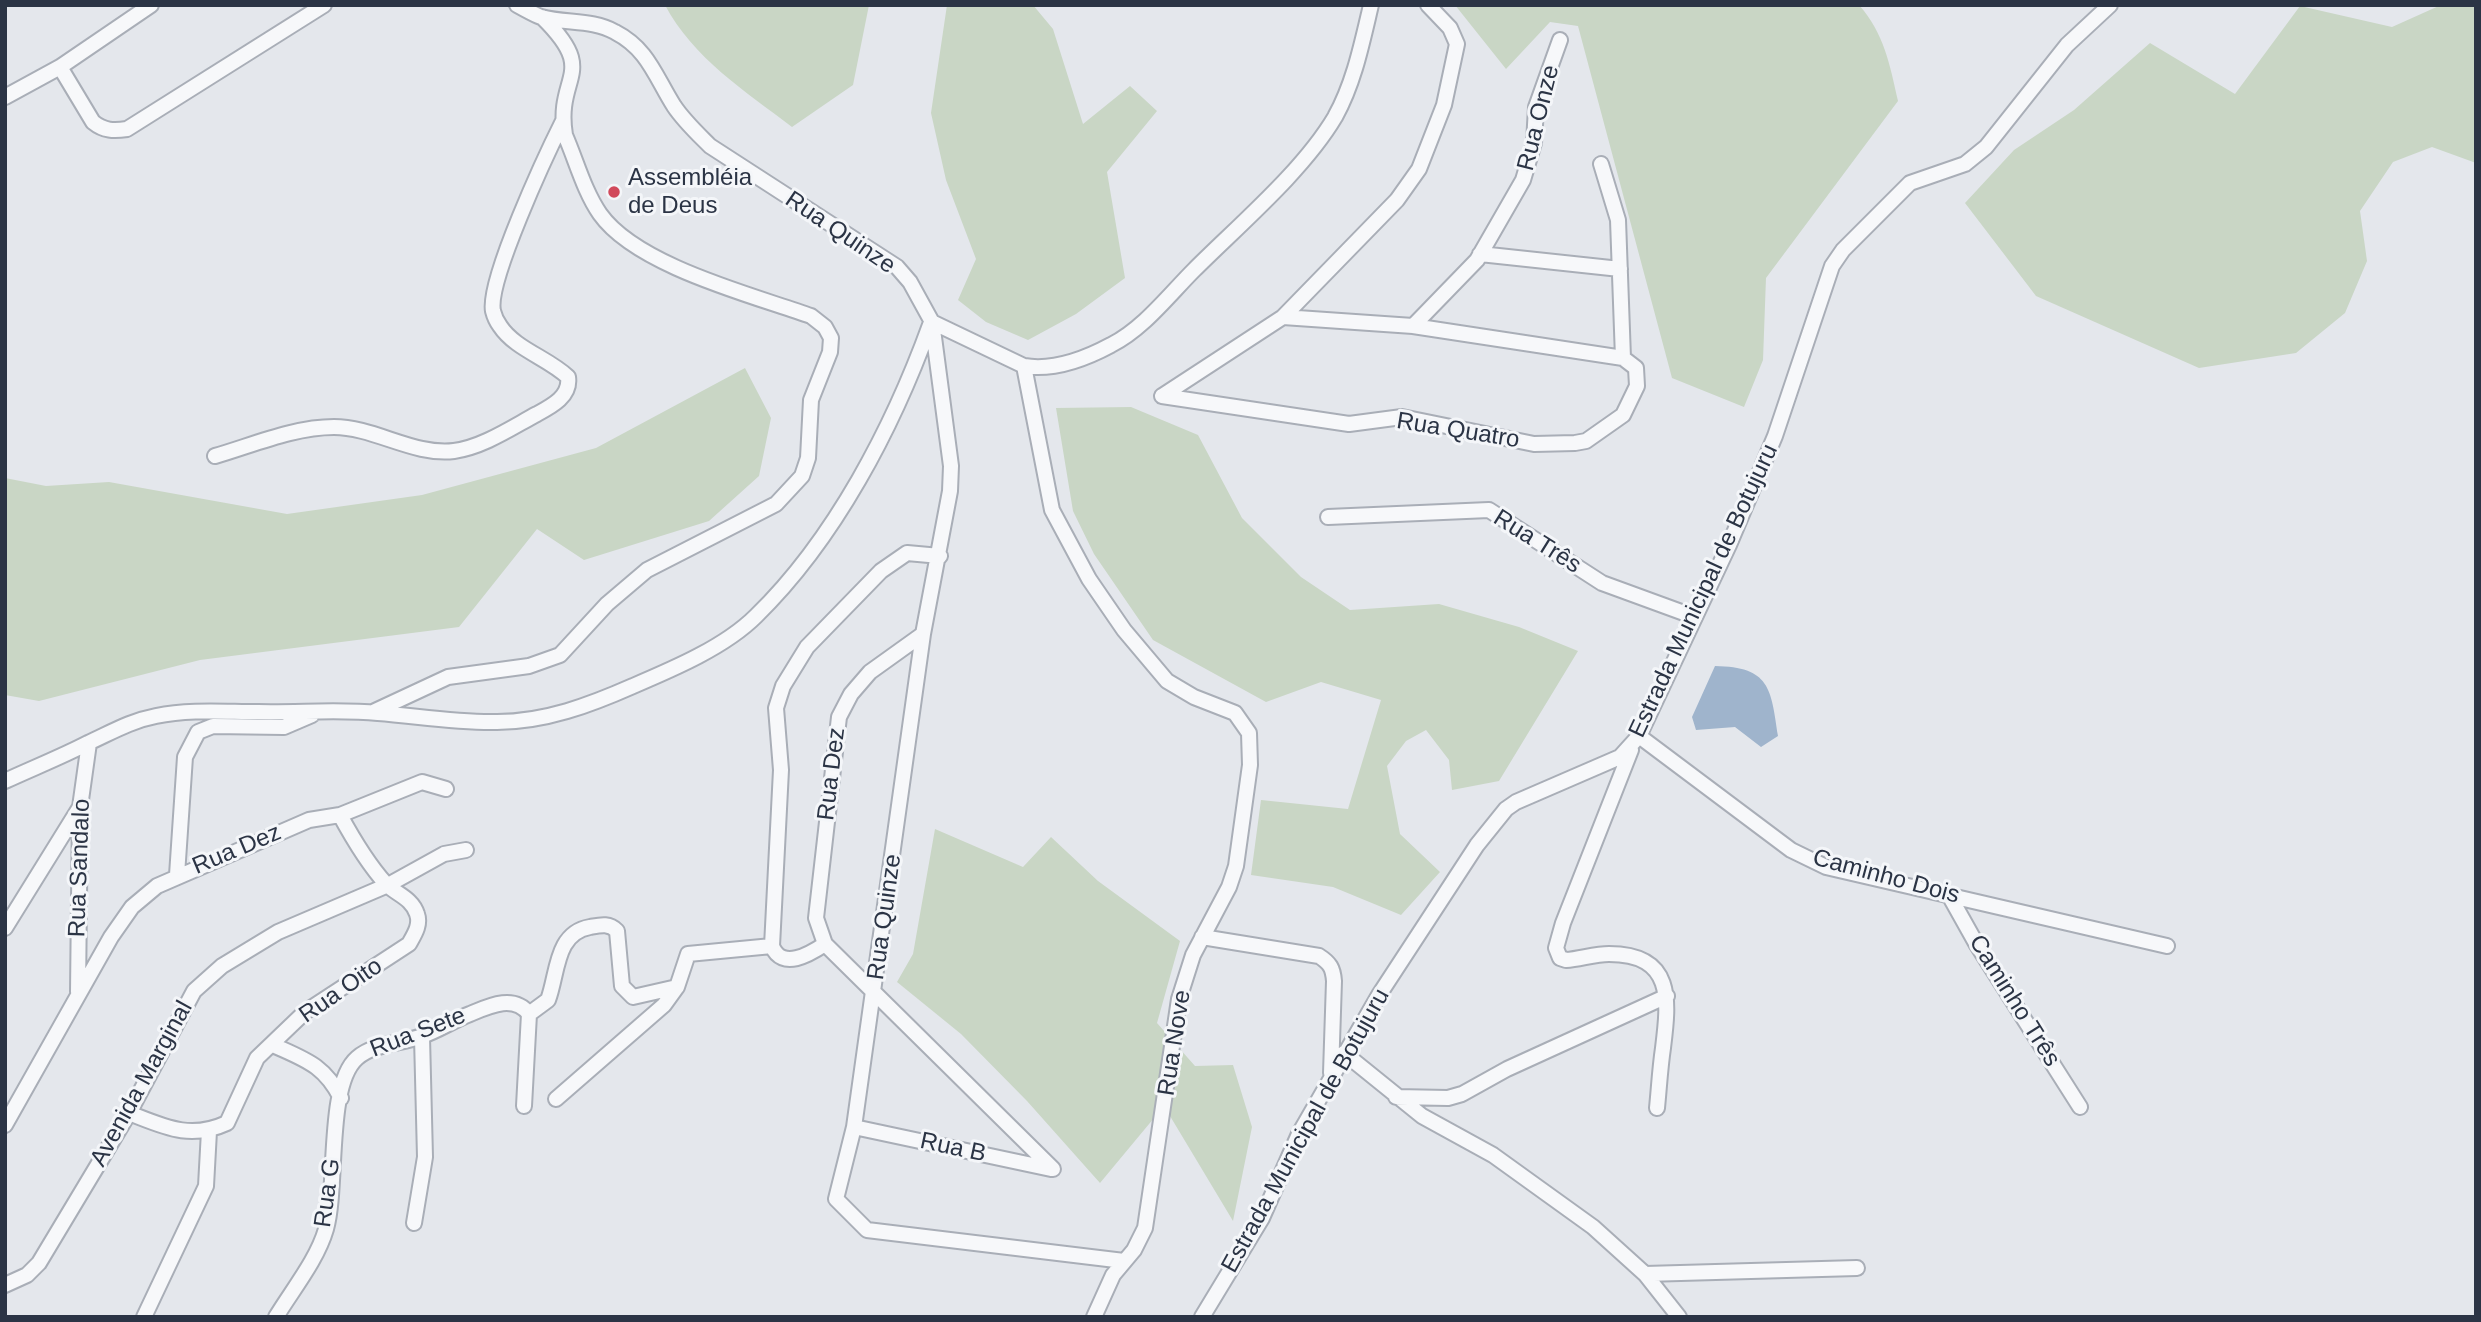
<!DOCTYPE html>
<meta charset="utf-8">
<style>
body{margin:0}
#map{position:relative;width:2481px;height:1322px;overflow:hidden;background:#e4e7ec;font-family:Arial,sans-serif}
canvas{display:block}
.frame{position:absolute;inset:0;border:7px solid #2b3445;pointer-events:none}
</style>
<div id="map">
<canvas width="2481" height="1322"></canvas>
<div class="frame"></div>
</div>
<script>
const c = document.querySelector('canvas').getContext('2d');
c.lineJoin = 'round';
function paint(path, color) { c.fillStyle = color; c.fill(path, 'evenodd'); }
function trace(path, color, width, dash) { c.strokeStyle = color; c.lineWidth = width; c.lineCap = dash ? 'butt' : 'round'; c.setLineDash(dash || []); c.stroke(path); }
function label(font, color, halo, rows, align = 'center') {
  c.font = font + ' Arial,sans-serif'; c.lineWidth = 6; c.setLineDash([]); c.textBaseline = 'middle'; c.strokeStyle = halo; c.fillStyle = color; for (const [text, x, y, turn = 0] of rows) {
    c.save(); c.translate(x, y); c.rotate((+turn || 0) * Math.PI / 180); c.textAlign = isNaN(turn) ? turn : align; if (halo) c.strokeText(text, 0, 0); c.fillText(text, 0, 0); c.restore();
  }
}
paint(new Path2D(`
 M 665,5 L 869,5 L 853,85 L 792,127 C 745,91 693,58 665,5 Z
 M 947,5 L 1033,5 L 1053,29 L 1083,124 L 1130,86 L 1157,111 L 1107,172 L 1125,278 L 1076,314 L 1028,340 L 986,322 L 958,300 L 976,259 L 946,180 L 931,113 Z
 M 1455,5 L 1859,5 C 1884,33 1890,65 1898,101 L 1766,278 L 1763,360 L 1744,407 L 1672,378 L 1578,26 L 1550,22 L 1506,69 Z
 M 2441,5 L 2476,5 L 2476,163 L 2432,147 L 2393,162 L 2360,211 L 2367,261 L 2345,313 L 2296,353 L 2199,368 L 2036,296 L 1965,203 L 2014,150 L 2074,110 L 2150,43 L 2235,94 L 2300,6 L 2392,27 Z
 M 745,368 L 771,418 L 759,476 L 709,521 L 584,560 L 537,529 L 459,627 L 200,660 L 39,701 L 5,695 L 5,478 L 46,486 L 109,482 L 287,514 L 422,495 L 596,448 Z
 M 1131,407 L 1198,435 L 1242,518 L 1301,577 L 1350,610 L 1439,604 L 1519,627 L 1578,651 L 1499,781 L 1452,790 L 1449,760 L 1426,730 L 1406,741 L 1387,766 L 1400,834 L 1440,872 L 1401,915 L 1333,887 L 1251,875 L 1261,800 L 1348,809 L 1381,700 L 1321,682 L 1266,702 L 1153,640 L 1094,554 L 1073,511 L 1056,408 Z
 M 935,829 L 1023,867 L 1051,837 L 1098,881 L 1180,941 L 1157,1023 L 1195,1066 L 1233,1065 L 1252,1127 L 1233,1221 L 1164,1106 L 1100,1183 L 1027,1101 L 961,1034 L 897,982 L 913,954 Z`), '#c9d6c5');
paint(new Path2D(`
 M 1715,666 C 1770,667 1771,688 1778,736 L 1761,747 L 1735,727 L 1696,730 L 1692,717 Z`), '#9fb4cc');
const minor = new Path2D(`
 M 517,5 C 525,9 533,14 541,17 C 566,24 592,19 615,32 C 648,49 655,76 674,106 C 684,121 697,133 710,146 L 897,267 L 910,282 L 932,322 L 951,466 L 950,491 L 923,634 L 870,672 L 851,694 L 839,717 L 816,918 L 825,944 L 1053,1169
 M 60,67 L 93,122 C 104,131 114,131 127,129 L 324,5
 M 5,97 L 60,67 L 151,5
 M 1480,254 L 1620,269
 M 1283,317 L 1413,326 L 1623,358
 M 932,322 L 1024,366 C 1054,371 1085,359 1111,345 C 1143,329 1169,295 1194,270 C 1239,225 1303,171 1335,117 C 1354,83 1362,43 1371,5
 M 1413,326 L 1477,260 L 1523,180 L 1534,143 L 1536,107 L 1560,40
 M 1024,366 L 1052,510 L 1089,579 L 1124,630 L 1167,681 L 1194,697 L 1235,713 L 1249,733 L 1250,765 L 1236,866 L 1229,887 L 1193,955 L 1179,999 L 1145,1228 L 1134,1250 L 1113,1275 L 1094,1317
 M 1162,396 L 1349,424 L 1402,417 L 1534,444 L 1575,443 L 1586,441 L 1623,415 L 1637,386 L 1636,368 L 1623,358 L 1618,220 L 1601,164
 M 1162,396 L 1283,317 L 1397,200 L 1419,169 L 1444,105 L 1457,44 L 1450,28 L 1428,5
 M 215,456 C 253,445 294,427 334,427 C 374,427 414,456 454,451 C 483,447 511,428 537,414 C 552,406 571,396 568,377 C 548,358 515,349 500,326 C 497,322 494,315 493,311 C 487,281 547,153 563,121
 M 1328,517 L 1489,510 L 1602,583 L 1695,617
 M 923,634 L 854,1127 L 836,1199 L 867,1230 L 1124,1261
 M 375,711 L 448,677 L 529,666 L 560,655 L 607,604 L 647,570 L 776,504 L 802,476 L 808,458 L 811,400 L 830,352 L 831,338 L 825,327 L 811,316 C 752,295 637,266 600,214 C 584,191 576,160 565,135 C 555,74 600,74 542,17
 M 1639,736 L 1791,850 L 1826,867 L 2167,946
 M 1631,750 L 1563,923 L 1556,948 L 1560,958 L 1566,960 C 1580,959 1595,954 1609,954 C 1674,954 1669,1000 1663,1048 C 1660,1068 1659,1088 1657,1108
 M 5,781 C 33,768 61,757 88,743 C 112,732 130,721 156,716 C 190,709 224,712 258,712 C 298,713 339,709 378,713 C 417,716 457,723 497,722 C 545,722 590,705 633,686 C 673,669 725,647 756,616 C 835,539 893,427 930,325
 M 177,875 L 185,757 L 198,732 L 213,726 L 284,727 L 312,715
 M 1949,895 L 1977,945 L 2080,1107
 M 5,928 L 80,807
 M 1202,937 L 1319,956 C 1330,963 1333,968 1334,981 L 1331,1073
 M 825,944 C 810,954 782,971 772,946 L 781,770 L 776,708 L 783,686 L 807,647 L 881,571 L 907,553 L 940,556
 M 78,992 L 80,807 L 89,743
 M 529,1014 L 548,1000 C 558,974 555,933 590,927 C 601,925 609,923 617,931 L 622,986 L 633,997 L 677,987 L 688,954 L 772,946
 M 273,1045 C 306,1060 324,1065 341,1098
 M 1344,1053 L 1422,1116 L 1493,1155 L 1593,1227 L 1645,1274 L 1679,1317
 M 1396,1097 L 1448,1098 L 1462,1094 L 1507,1069 L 1667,996
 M 556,1099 L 664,1005 L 677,987
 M 524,1106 L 529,1014
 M 129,1113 C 165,1127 190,1140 227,1123 L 257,1058 L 305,1012 L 409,944 C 414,935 421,925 417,914 C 412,898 396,894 386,884 C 368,864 353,839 340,815
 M 5,1125 L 111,937 L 132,907 L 157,886 L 309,820 L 340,815 L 422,782 L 446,789
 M 854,1127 L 1051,1169
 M 414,1223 L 425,1157 L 422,1037
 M 1645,1274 L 1857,1268
 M 5,1285 L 27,1275 L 39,1263 L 129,1113 L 194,991 L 222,966 L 278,932 L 388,885 L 444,854 L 466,850
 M 144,1317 L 206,1186 L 209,1131
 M 276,1317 C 293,1289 317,1260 326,1229 C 338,1187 326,1085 357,1058 C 374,1043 401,1044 422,1036 C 439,1030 454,1020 470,1014 C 489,1006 514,994 529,1014
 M 1202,1317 L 1262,1218 L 1299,1134 L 1379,995 L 1477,845 L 1506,809 L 1516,802 L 1620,757 L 1639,736 L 1729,545 L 1775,436 L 1832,266 L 1843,250 L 1910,183 L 1965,164 L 1986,147 L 2067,45 L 2110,5`);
trace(minor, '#a9aeb7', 18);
trace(minor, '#f7f8fa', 14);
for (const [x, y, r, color] of [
 [614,192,7,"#d1495b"]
]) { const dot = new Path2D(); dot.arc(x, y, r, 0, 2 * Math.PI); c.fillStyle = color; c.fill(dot); trace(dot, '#f4f6f9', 2.5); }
label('24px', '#2b3445', '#f4f6f9', [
 ["Rua Onze",1539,118,-76],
 ["Rua Quinze",840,233,34],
 ["Rua Quatro",1458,431,9],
 ["Rua Três",1537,542,32],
 ["Estrada Municipal de Botujuru",1704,591,-65],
 ["Rua Dez",832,774,-83],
 ["Rua Dez",237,850,-23],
 ["Rua Sandalo",80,868,-88],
 ["Caminho Dois",1886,877,15],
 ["Rua Quinze",885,917,-82],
 ["Rua Oito",341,991,-35],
 ["Caminho Três",2014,1001,58],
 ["Rua Sete",418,1033,-21],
 ["Rua Nove",1175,1043,-81],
 ["Avenida Marginal",142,1084,-61],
 ["Estrada Municipal de Botujuru",1306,1131,-61],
 ["Rua B",953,1148,12],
 ["Rua G",328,1193,-82]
]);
label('24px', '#2b3445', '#f4f6f9', [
 ["Assembléia",628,178],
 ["de Deus",628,206]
], 'left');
</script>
